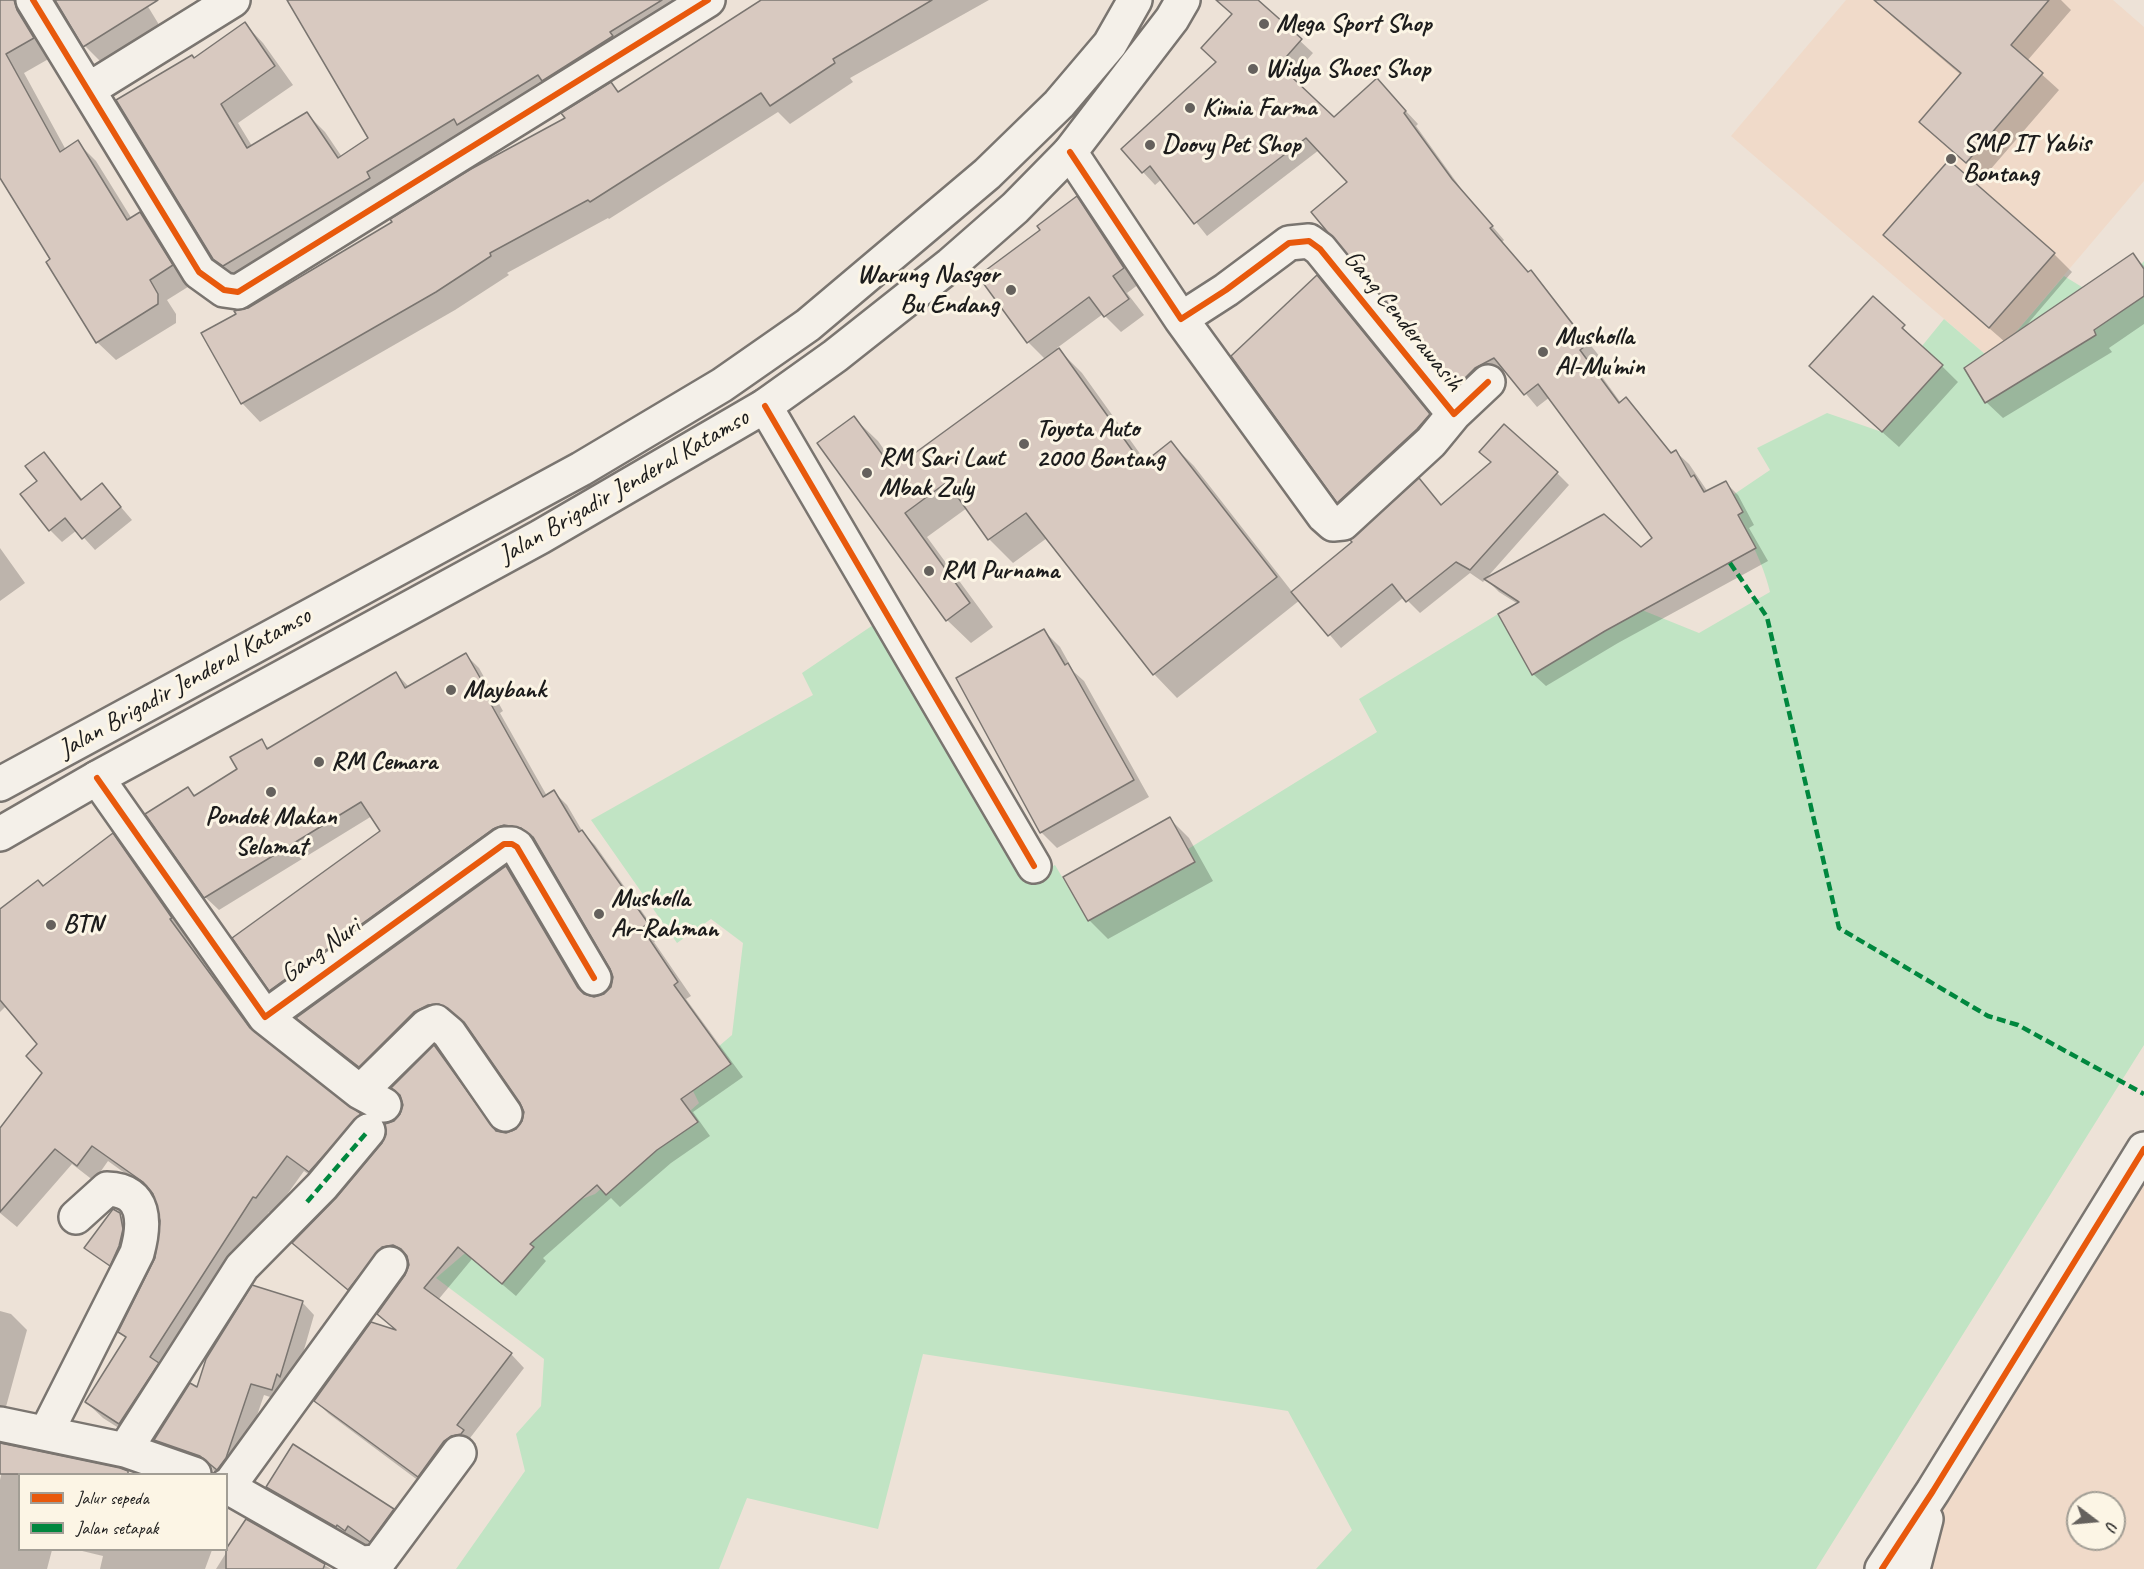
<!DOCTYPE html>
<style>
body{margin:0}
#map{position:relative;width:2144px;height:1569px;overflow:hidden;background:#ede2d7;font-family:Caveat,sans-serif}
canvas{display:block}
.legend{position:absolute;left:18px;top:1473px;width:210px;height:78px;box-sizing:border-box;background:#fcf5e5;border:2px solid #a29e95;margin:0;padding:8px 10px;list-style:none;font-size:18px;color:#1c1c1c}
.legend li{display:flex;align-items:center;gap:12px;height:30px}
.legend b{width:30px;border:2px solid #a29e95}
.north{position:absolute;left:2066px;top:1491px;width:60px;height:60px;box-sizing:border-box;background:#fcf5e5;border:2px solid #a29e95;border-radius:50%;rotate:106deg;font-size:16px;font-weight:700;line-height:24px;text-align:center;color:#1c1c1c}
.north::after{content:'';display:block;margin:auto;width:21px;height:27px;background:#65615d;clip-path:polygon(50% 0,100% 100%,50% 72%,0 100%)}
</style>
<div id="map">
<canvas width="2144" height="1569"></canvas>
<ul class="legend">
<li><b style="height:8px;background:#e8590c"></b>Jalur sepeda</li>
<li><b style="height:8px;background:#00873e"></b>Jalan setapak</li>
</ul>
<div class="north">U</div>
</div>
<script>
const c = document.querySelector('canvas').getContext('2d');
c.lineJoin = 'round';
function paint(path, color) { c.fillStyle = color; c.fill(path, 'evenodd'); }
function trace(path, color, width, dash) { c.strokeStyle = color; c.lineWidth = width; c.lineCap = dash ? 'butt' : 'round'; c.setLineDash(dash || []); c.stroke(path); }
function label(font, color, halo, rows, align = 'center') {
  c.font = font + ' Caveat,sans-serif'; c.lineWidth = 6; c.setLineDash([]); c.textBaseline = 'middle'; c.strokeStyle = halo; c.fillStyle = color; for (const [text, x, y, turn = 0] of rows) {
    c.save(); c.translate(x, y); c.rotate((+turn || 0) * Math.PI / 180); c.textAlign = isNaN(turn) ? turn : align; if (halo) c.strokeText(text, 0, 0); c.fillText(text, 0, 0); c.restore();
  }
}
paint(new Path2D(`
 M 1846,0 L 2113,0 L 2144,27 L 2144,181 L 1992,360 L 1731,136 Z
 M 2144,1164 L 2144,1569 L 1913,1569 L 1938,1509 ZM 2078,1503 L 2114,1503 L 2114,1539 L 2078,1539 Z`), '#f0dac9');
paint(new Path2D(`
 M 2144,261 L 2144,1045 L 1816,1569 L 1316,1569 L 1352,1530 L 1288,1411 L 923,1354 L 878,1529 L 747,1498 L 719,1569 L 456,1569 L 525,1471 L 516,1434 L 541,1406 L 544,1359 L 436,1278 L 471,1248 L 537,1216 L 595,1194 L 699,1103 L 685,1075 L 732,1035 L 743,943 L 711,919 L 677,943 L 591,820 L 813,695 L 802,673 L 879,621 L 1030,879 L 1055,865 L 1088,921 L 1195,862 L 1188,849 L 1377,732 L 1359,699 L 1498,614 L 1532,674 L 1642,610 L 1699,633 L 1770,592 C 1762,557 1742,529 1733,495 L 1770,470 L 1757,448 L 1827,413 L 1882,432 L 1943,365 L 1922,346 L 1944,319 L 1992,360 L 2064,276 L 2108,303 Z`), '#c1e4c4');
paint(new Path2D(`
 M 0,0 L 50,0 L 52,57 L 24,73 L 66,150 L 77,142 L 96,161 L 132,219 L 140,214 L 159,233 L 191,285 L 167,300 L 176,314 L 176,323 L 116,360 L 97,342 L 52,259 L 0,177 Z
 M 54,0 L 144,0 L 161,28 L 103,64 L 85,46 Z
 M 289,0 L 709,0 L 233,277 L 214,258 L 195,60 L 245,24 L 263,43 L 293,85 L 238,123 L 252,146 L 307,114 L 325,132 L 342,157 L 371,139 Z
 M 762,0 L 989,0 L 850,78 L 853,82 L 790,124 L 778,112 L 609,219 L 608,218 L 507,273 L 509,275 L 455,310 L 260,422 L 242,403 L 248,309 L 567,119 L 611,84 L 620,93 Z
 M 1237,0 L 1256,0 L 1313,53 L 1291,78 L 1334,119 L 1389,93 L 1418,124 L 1416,126 L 1465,194 L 1504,240 L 1502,242 L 1529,273 L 1531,272 L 1543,285 L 1600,357 L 1592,363 L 1621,403 L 1626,399 L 1638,411 L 1672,454 L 1676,452 L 1689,464 L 1708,492 L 1725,482 L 1738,495 L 1754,525 L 1749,528 L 1768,561 L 1618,643 L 1546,686 L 1533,674 L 1518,604 L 1499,592 L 1487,580 L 1641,549 L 1654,538 L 1550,397 L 1537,407 L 1506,370 L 1488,381 L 1469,398 L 1457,386 L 1349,183 L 1319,150 L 1207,236 L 1162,179 L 1155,185 L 1143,172 L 1218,62 Z
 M 1879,0 L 2061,0 L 2071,10 L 2027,61 L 2059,90 L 1983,178 L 1921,122 L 1961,75 L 1894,18 L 1878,2 Z
 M 1077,198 L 1093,214 L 1139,284 L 1127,293 L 1144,315 L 1121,332 L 1103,314 L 1057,348 L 1082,373 L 1146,462 L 1171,443 L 1194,466 L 1293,593 L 1354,542 L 1419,480 L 1442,506 L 1557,473 L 1569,485 L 1483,582 L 1470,573 L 1420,613 L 1404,597 L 1341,648 L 1300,600 L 1177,698 L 1154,674 L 1047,538 L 1013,563 L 989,539 L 967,508 L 927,537 L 993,627 L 971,643 L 947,620 L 854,418 L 878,441 L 897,468 L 1045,359 L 1028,342 L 980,276 L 1042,231 Z
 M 1904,254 L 2054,254 L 2072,272 L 2025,327 L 2133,255 L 2144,266 L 2144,324 L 2109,348 L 2112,352 L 2003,418 L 1986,402 L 2005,342 Z
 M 1317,277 L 1444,431 L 1354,517 L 1339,502 L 1233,356 Z
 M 1873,298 L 1958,382 L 1899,447 L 1826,382 Z
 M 44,454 L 83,500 L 102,485 L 132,520 L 95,550 L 77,530 L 62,542 L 50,530 L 39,481 Z
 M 0,548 L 25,583 L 0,601 Z
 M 1044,631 L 1060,647 L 1074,672 L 1084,681 L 1149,797 L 1057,848 L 1041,832 Z
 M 466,655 L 479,668 L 503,711 L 500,713 L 547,796 L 554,792 L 567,805 L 584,834 L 595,845 L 660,937 L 654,942 L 691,996 L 686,999 L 743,1077 L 693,1112 L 710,1136 L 671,1163 L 620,1207 L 611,1198 L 543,1258 L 546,1261 L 516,1296 L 472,1259 L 438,1300 L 511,1354 L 524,1368 L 470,1438 L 476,1444 L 474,1447 L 431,1490 L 329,1414 L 315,1401 L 398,1332 L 379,1314 L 407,1275 L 409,1259 L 395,1260 L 362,1302 L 294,1243 L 338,1199 L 384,1144 L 401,1115 L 434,1047 L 447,1060 L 500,1133 L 516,1131 L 523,1123 L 525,1113 L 522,1103 L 471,1029 L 454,1016 L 373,1079 L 298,1018 L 506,868 L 519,881 L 587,996 L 594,998 L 605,995 L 612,987 L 614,977 L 612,968 L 536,840 L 518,838 L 284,1003 L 271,990 L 382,832 L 372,816 L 219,910 L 205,897 L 147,814 L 188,789 L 196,796 L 239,770 L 261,741 L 270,749 L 396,673 L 409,687 Z
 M 1170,819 L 1189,838 L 1213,881 L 1108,939 L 1089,920 L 1065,878 Z
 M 113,835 L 129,851 L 187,934 L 185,936 L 259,1037 L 360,1115 L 376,1131 L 326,1187 L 304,1171 L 273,1214 L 269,1212 L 166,1373 L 136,1439 L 103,1418 L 86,1402 L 127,1339 L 120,1332 L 157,1258 L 162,1217 L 155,1195 L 108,1161 L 94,1181 L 72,1164 L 17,1227 L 0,1213 L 0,1130 L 44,1073 L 39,1045 L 7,1005 L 0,1012 L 0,912 L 44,887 Z
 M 113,1211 L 124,1218 L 128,1228 L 116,1270 L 86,1248 Z
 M 302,1302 L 314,1315 L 293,1388 L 285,1402 L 264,1395 L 238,1471 L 215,1474 L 212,1467 L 168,1452 L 156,1440 L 198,1390 Z
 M 0,1311 L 11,1314 L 27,1330 L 4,1414 L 0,1413 Z
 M 8,1446 L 134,1474 L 20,1474 L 20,1550 L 52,1550 L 47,1569 L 0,1569 L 0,1480 Z
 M 268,1487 L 393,1511 L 405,1523 L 376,1554 L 280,1499 Z
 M 246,1521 L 331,1569 L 216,1569 Z
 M 78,1550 L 212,1550 L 205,1569 L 100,1569 L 103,1556 Z`), '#0003');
const building = new Path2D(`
 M 0,0 L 14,0 L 17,10 L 34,38 L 6,54 L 60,152 L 78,140 L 127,220 L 140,212 L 173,265 L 150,280 L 158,294 L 158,304 L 96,343 L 46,262 L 50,259 L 0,178 Z
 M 55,0 L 158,0 L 83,47 Z
 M 287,0 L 662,0 L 610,32 L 613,36 L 542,81 L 538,75 L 457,125 L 454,119 L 367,172 L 370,178 L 223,266 L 213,259 L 116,100 L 192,55 L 194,58 L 245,22 L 275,66 L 221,104 L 247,148 L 307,112 L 338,158 L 368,138 Z
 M 761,0 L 932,0 L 833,59 L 835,63 L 770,106 L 761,93 L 590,202 L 588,200 L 490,253 L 491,256 L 436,292 L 241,404 L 201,333 L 236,314 L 234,311 L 248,308 L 392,222 L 390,219 L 471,169 L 565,118 L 561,113 L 611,82 L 618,92 Z
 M 1216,0 L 1258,0 L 1302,39 L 1279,65 L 1334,117 L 1377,78 L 1406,111 L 1404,113 L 1452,179 L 1493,226 L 1490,228 L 1528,272 L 1531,270 L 1588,344 L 1580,350 L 1619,403 L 1626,397 L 1671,453 L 1676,450 L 1691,477 L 1694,475 L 1704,492 L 1726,481 L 1743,512 L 1738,515 L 1756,548 L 1605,631 L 1532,675 L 1498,614 L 1519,602 L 1484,579 L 1604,514 L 1641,547 L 1652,538 L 1538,384 L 1524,395 L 1494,358 L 1475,368 L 1456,387 L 1311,212 L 1347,182 L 1306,138 L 1194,224 L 1150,166 L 1142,173 L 1121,149 L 1216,62 L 1201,48 L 1232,14 Z
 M 1874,0 L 2049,0 L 2011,45 L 2043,73 L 1966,163 L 1919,122 L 1961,73 Z
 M 1949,160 L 2055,253 L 1989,328 L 1883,235 Z
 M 1077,196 L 1124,268 L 1113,276 L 1129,299 L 1104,317 L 1089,297 L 1027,343 L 978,276 L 1040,230 L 1037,226 Z
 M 2133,253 L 2144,269 L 2144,296 L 2094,330 L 2096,335 L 1985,403 L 1964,368 Z
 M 1317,275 L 1430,414 L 1417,429 L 1337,503 L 1231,356 Z
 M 1873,296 L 1905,325 L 1902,328 L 1943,365 L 1882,432 L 1809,366 Z
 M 1059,348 L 1142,464 L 1171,441 L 1277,577 L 1153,675 L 1026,513 L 988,540 L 947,482 L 905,513 L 970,603 L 946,621 L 817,443 L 854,416 L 893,469 Z
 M 1504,424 L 1558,472 L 1470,570 L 1456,562 L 1406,602 L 1392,584 L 1328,636 L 1291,592 L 1352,542 L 1350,540 L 1419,478 L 1441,505 L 1491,462 L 1479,452 Z
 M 44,452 L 81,500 L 102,483 L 121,507 L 82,539 L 65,518 L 49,531 L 20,494 L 37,481 L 25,466 Z
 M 1044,629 L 1065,665 L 1068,663 L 1134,780 L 1040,833 L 956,678 Z
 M 466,653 L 491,697 L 488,699 L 543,797 L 554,790 L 579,832 L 582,830 L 648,923 L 642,928 L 678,982 L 674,985 L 731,1064 L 681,1099 L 698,1122 L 657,1150 L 606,1195 L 597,1185 L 530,1244 L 534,1247 L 502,1284 L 458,1247 L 424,1288 L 512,1353 L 457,1425 L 464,1430 L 461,1434 L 451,1436 L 444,1441 L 418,1477 L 314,1401 L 371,1322 L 396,1330 L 377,1314 L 405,1275 L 409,1265 L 407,1256 L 401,1249 L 393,1245 L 382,1247 L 348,1290 L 292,1243 L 336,1198 L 382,1143 L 386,1134 L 385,1124 L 394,1121 L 400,1114 L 403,1105 L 400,1095 L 391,1088 L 434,1045 L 496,1131 L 506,1133 L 516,1129 L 522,1121 L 524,1112 L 520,1103 L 464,1022 L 439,1004 L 428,1005 L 414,1012 L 359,1067 L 296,1018 L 506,866 L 578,988 L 584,994 L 594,997 L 604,994 L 611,987 L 613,977 L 610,969 L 533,837 L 521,828 L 504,825 L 493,829 L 269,991 L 232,938 L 380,831 L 361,802 L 204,898 L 145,814 L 188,787 L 194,796 L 237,769 L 230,757 L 262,739 L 267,749 L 396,672 L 405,688 Z
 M 1170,817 L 1195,862 L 1088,921 L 1063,877 Z
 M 113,833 L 172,918 L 170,919 L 250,1028 L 361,1114 L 309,1172 L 287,1156 L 256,1198 L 253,1197 L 150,1357 L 159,1363 L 119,1424 L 85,1402 L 126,1337 L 118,1332 L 155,1258 L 160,1221 L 153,1194 L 143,1182 L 92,1146 L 77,1166 L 55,1149 L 0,1212 L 0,1128 L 42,1073 L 26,1056 L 37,1044 L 0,1000 L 0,909 L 38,880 L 43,886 Z
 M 113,1209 L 120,1213 L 123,1229 L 119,1246 L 110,1266 L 84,1248 Z
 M 252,1285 L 303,1301 L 280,1377 L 277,1374 L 272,1390 L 251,1384 L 226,1458 L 217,1470 L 200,1456 L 154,1440 L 190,1383 L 197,1387 L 206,1359 Z
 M 0,1443 L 120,1468 L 128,1471 L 128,1474 L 0,1474 Z
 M 293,1444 L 394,1509 L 370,1542 L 348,1526 L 345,1531 L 337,1525 L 336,1527 L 266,1487 Z
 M 246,1519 L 325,1564 L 323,1569 L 226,1569 L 226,1549 Z`);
paint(building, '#d8c9c0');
trace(building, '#7a7570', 1.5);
const street = new Path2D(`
 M 33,0 L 199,272 L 224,290 L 238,292 L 708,0
 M 88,90 L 233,0
 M 1070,152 L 1181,319 L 1226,290 L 1289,243 L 1309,241 L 1320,249 L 1454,414 L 1488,382
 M 1181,319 L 1324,516 L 1333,524 L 1343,523 L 1431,442 L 1454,414
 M 765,406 L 1034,866
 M 97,778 L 265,1017 L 504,844 L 512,844 L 517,847 L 594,978
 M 265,1017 L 360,1092 L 384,1105
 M 360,1092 L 427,1026 L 436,1022 L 449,1033 L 505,1114
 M 0,1424 L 125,1450 L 194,1474
 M 46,1433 L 137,1253 C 145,1224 147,1190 107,1189 L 76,1217
 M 125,1450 L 242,1267 L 322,1186 L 368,1131
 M 226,1486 L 361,1563 L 378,1562 L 459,1453
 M 228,1487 L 390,1264
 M 1882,1569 L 1933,1491 L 2144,1149
 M 1913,1569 L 1926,1519`);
const secondary = new Path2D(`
 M 0,784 L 581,469 L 722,385 L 808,325 L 987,174 L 1059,104 L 1110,44 L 1135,0
 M 0,834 L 97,778 L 540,537 L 765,406 L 835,356 L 950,265 L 1015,208 L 1070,152 L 1172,19 L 1183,0`);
trace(street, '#7a7570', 38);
trace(secondary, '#7a7570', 38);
trace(street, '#f4f0e9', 33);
trace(secondary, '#f4f0e9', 33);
trace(new Path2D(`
 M 1730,563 L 1767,617 L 1839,928 L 1988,1016 L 2018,1025 L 2144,1094
 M 307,1202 L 368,1131`), '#00873e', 4.5, [9, 4.5]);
trace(new Path2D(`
 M 33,0 L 199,272 L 224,290 L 238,292 L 708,0
 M 1070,152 L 1181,319 L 1226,290 L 1289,243 L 1309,241 L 1320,249 L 1454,414 L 1488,382
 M 765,406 L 1034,866
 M 97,778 L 265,1017 L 504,844 L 512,844 L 517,847 L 594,978
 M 1882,1569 L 1933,1491 L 2144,1149`), '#e8590c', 6);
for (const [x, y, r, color] of [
 [1264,24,6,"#65615d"],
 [1253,69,6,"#65615d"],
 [1190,108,6,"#65615d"],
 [1150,145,6,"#65615d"],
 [1951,159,6,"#65615d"],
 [1011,290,6,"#65615d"],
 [1543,352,6,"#65615d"],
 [1024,444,6,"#65615d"],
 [867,473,6,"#65615d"],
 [929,571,6,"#65615d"],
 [451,690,6,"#65615d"],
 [319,762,6,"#65615d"],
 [271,792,6,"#65615d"],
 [599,914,6,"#65615d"],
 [51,925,6,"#65615d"]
]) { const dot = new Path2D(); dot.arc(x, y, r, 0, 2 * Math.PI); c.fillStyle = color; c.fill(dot); trace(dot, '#fcf5e5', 2); }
label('bold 26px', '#1c1c1c', '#fcf5e5', [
 ["Mega Sport Shop",1276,24],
 ["Widya Shoes Shop",1265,69],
 ["Kimia Farma",1202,108],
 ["SMP IT Yabis",1963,144],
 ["Bontang",1963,174],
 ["Doovy Pet Shop",1162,145],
 ["Warung Nasgor",999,275,"right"],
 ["Bu Endang",999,305,"right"],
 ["Musholla",1555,337],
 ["Al-Mu'min",1555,367],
 ["Toyota Auto",1036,429],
 ["2000 Bontang",1036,459],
 ["RM Sari Laut",879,458],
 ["Mbak Zuly",879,488],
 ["RM Purnama",941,571],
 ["Maybank",463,690],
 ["RM Cemara",331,762],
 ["Pondok Makan",271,817,"center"],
 ["Selamat",271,847,"center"],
 ["Musholla",611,899],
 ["Ar-Rahman",611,929],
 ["BTN",63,925]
], 'left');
label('26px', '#1c1c1c', '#fcf5e5', [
 ["Gang Cenderawasih",1403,321,51],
 ["Jalan Brigadir Jenderal Katamso",624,487,-30],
 ["Jalan Brigadir Jenderal Katamso",185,683,-29],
 ["Gang Nuri",321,951,-36]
]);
</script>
